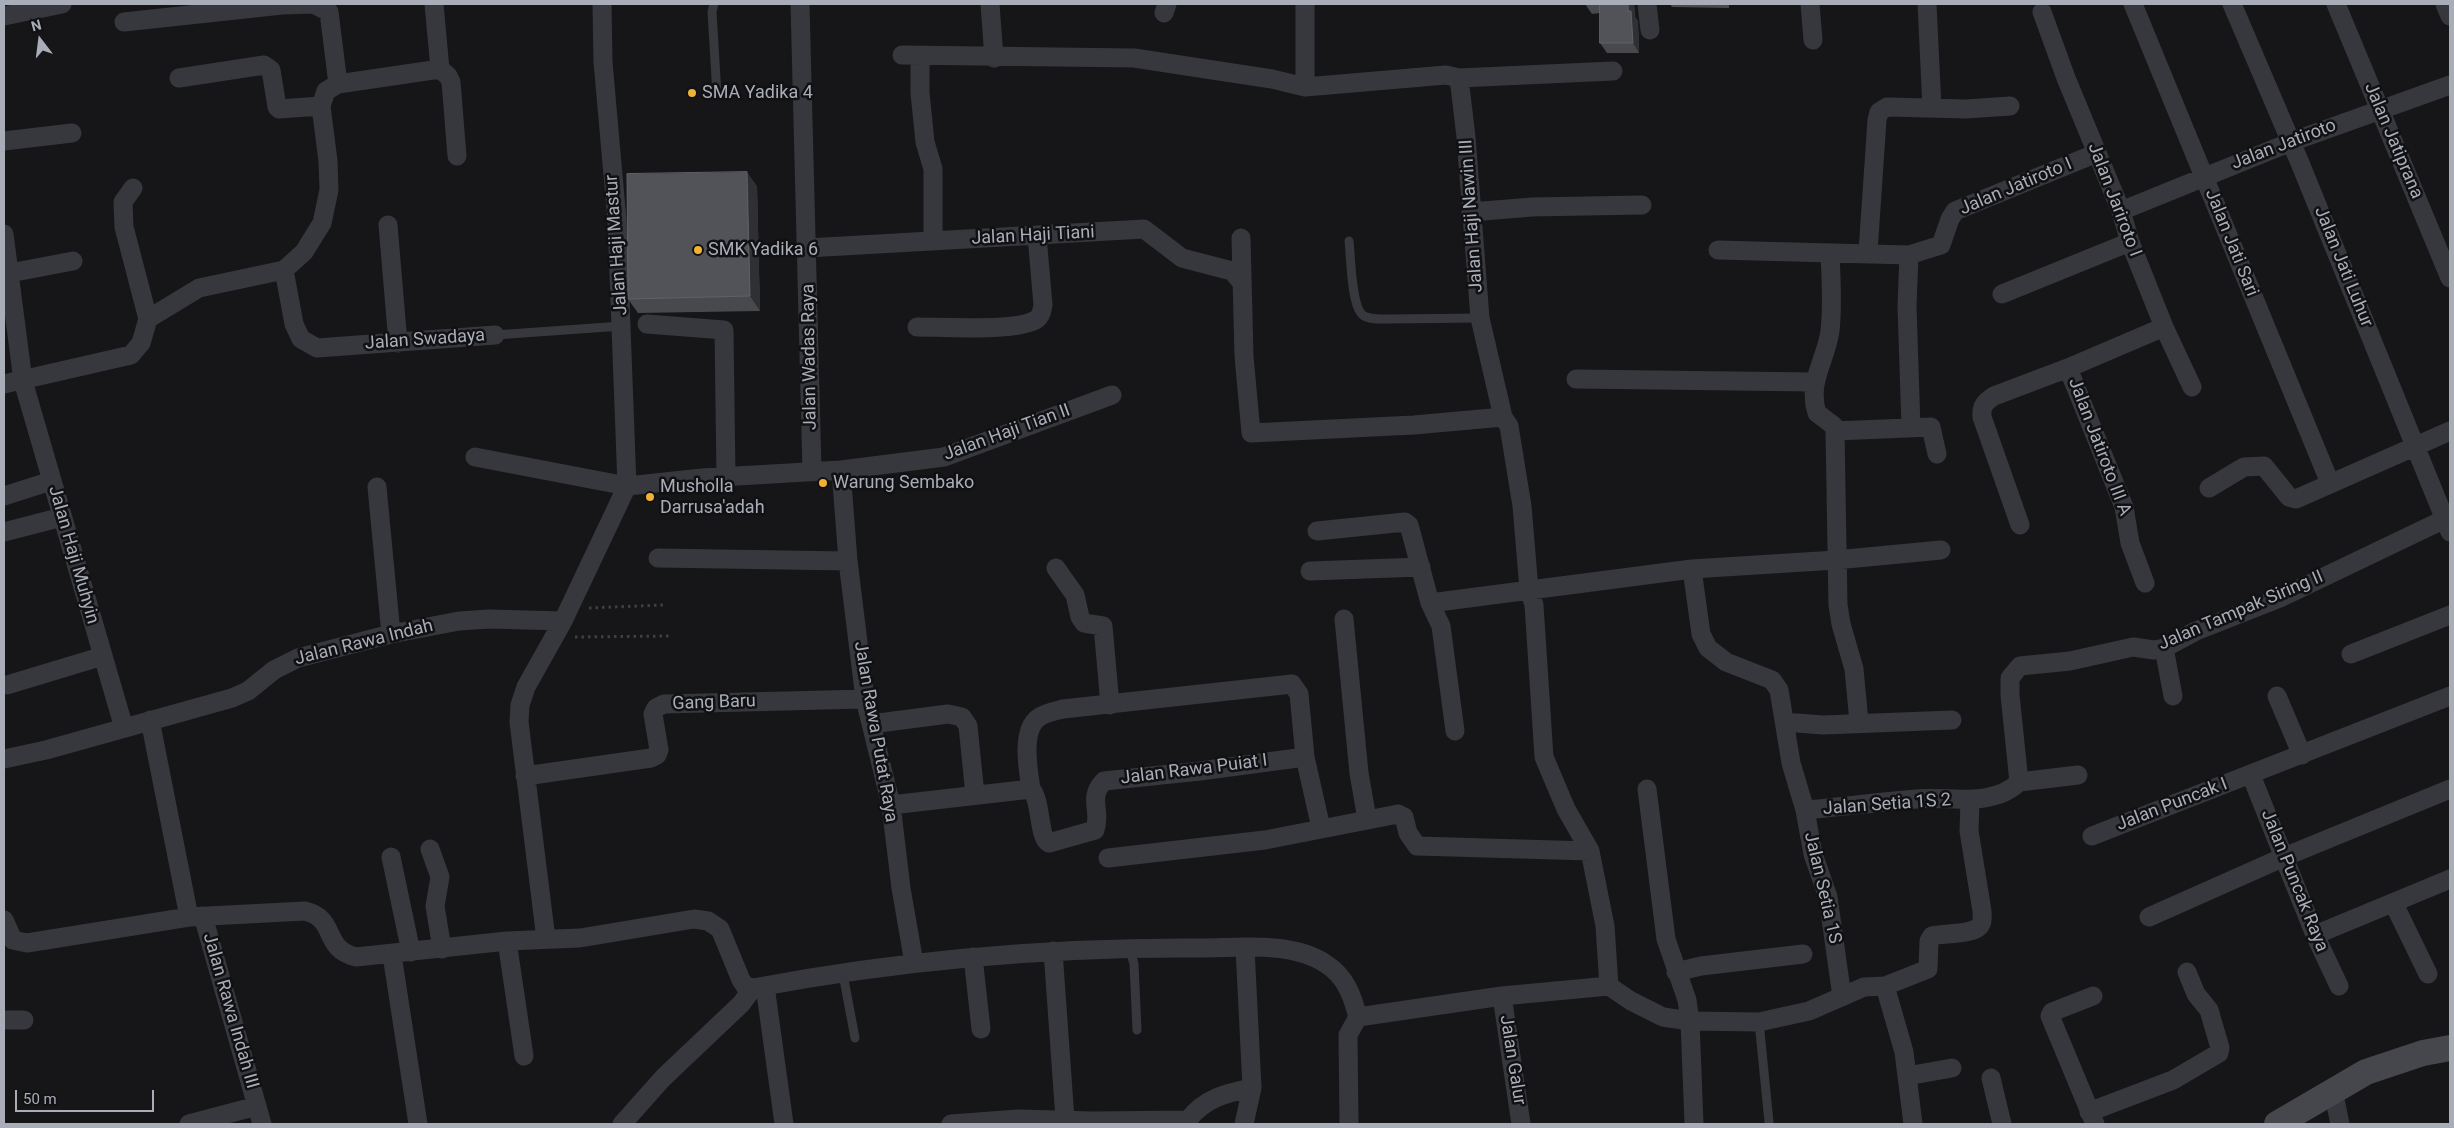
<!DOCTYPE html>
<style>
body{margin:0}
#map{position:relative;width:2454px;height:1128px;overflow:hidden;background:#161618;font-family:Roboto,sans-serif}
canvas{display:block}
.frame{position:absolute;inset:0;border:5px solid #a8adb8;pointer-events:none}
.north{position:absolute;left:15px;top:15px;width:50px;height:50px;-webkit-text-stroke:4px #111113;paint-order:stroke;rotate:345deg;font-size:14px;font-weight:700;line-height:20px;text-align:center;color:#a8adb8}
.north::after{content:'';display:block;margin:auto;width:18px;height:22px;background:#a8adb8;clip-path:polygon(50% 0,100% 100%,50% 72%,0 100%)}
.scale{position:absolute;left:15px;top:1090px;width:139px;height:22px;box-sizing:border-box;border:2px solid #a8adb8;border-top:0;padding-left:6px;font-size:15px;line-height:18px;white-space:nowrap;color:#a8adb8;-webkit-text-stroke:4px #111113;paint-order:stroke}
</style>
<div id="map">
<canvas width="2454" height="1128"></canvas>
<div class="frame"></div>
<div class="north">N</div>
<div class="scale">50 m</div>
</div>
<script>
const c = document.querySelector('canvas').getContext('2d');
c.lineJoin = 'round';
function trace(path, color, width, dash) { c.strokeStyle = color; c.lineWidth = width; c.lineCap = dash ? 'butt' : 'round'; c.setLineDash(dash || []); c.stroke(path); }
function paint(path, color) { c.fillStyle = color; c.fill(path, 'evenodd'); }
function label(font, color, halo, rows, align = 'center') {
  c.font = font + ' Roboto,sans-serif'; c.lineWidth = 5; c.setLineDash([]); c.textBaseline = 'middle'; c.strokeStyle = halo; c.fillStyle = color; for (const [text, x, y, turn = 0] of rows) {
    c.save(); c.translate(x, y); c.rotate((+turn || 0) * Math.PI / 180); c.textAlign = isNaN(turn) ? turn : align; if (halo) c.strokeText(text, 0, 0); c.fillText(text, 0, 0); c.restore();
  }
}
trace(new Path2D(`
 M 589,608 L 663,605
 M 575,637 L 669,636`), '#3d3f44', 3, [2.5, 4]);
trace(new Path2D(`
 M 714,4 L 712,12 L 717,95
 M 1349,241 C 1351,257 1351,309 1364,316 C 1371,320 1380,319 1388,319 L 1480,318
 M 495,335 L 622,326
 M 1129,947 L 1134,964 L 1137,1030
 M 843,974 L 855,1038
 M 1759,1022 L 1769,1122`), '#37383d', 9);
trace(new Path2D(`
 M 314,4 L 329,12 L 338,84
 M 434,4 L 440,69 L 448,76 L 451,82 L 457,156
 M 800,4 L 812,471
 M 990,4 L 994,58
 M 1647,4 L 1650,30
 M 1810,4 L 1813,40
 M 1927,4 L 1932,108
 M 2133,4 L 2330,483
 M 2232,4 L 2300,163 L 2450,532
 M 2336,4 L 2450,278
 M 2445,4 L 2450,16
 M 2042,12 L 2066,78 L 2121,211 L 2130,242 L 2164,327 L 2192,387
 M 1164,13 L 1167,4
 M 4,16 L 62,4
 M 124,22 L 282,5 L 313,4
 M 902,55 L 1134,58 L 1272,79 L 1305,87 L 1446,75 L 1459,78 L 1613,71
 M 920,55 L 920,93 L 925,142 L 933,169 L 933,241
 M 179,78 L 264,65 L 271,70 L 277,107 L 279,109 L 321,106
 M 1459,78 L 1466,137 L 1480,318 L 1503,417 L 1509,426 L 1522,506 L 1529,589 L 1534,605 L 1544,757 L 1566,809 L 1590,851 L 1605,926 L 1609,986
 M 1305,87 L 1305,4
 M 4,141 L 72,133
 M 133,188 L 123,202 L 124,227 L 148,319
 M 2121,211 L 2291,142 L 2450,85
 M 1471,212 L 1532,207 L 1642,205
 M 388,225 L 398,343
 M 4,234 L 23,381 L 124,728
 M 1241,238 L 1244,356 L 1251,433 L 1414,425 L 1503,417
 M 807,248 L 1144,229 L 1182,258 L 1232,271 L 1242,283
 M 1718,250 L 1909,255 L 1941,245 L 1950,219 L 1955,211 L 2097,153
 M 1868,252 L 1877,120 L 1879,112 L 1887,107 L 1966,109 L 2010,106
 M 1830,253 C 1831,279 1833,305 1830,331 C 1826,360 1807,383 1817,413 L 1834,426 L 1835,431 L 1838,605 L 1841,624 L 1854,669 L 1859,722
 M 1909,255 L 1907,306 L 1911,428
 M 284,270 L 294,324 L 301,339 L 317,348 L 495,335
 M 10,273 L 73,261
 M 2002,294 L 2130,242
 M 647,324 L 724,330 L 726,477
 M 917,327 C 942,327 1020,332 1037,319 C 1042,315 1042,310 1043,305 L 1037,236
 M 2068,368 L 2124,507 L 2130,543 L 2145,583
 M 1576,379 L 1814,382
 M 4,384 L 131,355 L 141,343 L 148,319 L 199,288 L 284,270 L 304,252 L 322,223 L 329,190 L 328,161 L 321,106 L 326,91 L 338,84 L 440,69
 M 1835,431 L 1931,427 L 1937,454
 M 475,457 L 627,486 L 702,478 L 841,470 L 944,457 L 1112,395
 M 841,470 L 848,561 L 865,699 L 891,805 L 901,888 L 914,963
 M 377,487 L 391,634
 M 2209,488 L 2244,467 L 2264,466 L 2289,497 L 2296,499 L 2450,431
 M 4,496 L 51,481
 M 2020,525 L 1982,417 C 1981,406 1985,402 1994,396 L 2068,368 L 2164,327
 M 1317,531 L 1405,522 L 1409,525 L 1430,603 L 1441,626 L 1455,731
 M 4,532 L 62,517
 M 658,558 L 848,561
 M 1056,568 L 1075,595 L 1080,617 L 1084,623 L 1103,626 L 1110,705
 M 1692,569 L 1701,634 L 1708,648 L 1726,662 L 1772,680 L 1779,690 L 1791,763 L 1805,810 L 1813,854 L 1828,897 L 1842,997
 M 1310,571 L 1421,567
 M 1430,603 L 1692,569 L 1836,560 L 1941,550
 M 1344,619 L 1359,773 L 1367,819
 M 2164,648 L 2173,696
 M 2351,654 L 2450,615
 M 7,685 L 103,656
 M 2277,696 L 2302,755
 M 150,720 L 189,917
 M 1785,722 L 1823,725 L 1952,720
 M 871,724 L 948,714 L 962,717 L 968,726 L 975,795
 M 4,759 L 46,750 L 232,698 L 248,691 L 274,670 L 298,658 L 391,634 L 459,621 L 489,619 L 563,621
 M 2251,775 L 2315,935 L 2339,986
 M 525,776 L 651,758 L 657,755 L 659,750 L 653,714 L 656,708 L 664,704 L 865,699
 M 2019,782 L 2078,775
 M 1031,789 C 1042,801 1038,838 1049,843 L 1095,830 C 1102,811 1087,798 1104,781 L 1200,771 L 1305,757 L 1321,828
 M 1647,789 L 1666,939 L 1687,1000 L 1690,1021 L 1694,1124
 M 891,805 L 1031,789 C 1028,769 1021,731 1038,718 C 1044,713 1055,711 1063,709 L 1292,684 L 1299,694 L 1305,757
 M 1805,810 C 1842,807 1878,802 1916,799 C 1948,796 1993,808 2019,782 L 2010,695 L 2010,678 L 2020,666 L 2070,661 L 2133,647 L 2154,650 L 2164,648 L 2196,631 L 2280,598 L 2445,519
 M 2092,836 L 2450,696
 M 430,849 L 440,877 L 435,906 L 442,949
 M 391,857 L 411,952
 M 1108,858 L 1265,840 L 1398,814 L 1404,817 L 1408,833 L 1417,846 L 1590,851
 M 2394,904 L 2428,974
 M 203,916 L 262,1124
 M 2149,917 L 2284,857 L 2450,789
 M 4,920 L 13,940 L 27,943 L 189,917 L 305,911 C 338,919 321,948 356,957 L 507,941 L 580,938 L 694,919 L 708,921 L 720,929 L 741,980 L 745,986 L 753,988 C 901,960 1050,947 1200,948 C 1239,948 1292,941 1326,964 C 1346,977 1352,995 1358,1017 L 1348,1035 L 1349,1124
 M 2315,935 L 2450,879
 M 546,939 L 519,722 L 520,705 L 526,687 L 563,621 L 627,486 L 617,220 L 603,62 L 602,4
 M 507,941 L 524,1056
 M 1053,951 L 1065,1119
 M 392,955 L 418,1124
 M 973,957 L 981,1029
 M 1676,972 L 1701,966 L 1803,954
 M 765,986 L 784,1124
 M 1609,986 L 1631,1001 L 1663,1017 L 1690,1021 L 1759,1022 L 1809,1011 L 1864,987 L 1885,986 L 1928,969 L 1929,941 L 1932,936 C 1943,933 1977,935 1981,924 C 1983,920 1982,915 1982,911 L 1969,831 L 1970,800
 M 1885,986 L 1904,1052 L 1913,1124
 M 1502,996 L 1521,1124
 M 2093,996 L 2052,1012 L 2050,1016 L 2095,1124
 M 1358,1017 L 1502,996 L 1609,986
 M 4,1020 L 24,1020
 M 1907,1076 L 1952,1068
 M 1991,1078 L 2002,1124
 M 2333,1090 L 2340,1124
 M 2089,1112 L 2173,1080 L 2219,1053 L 2220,1048 L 2209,1010 L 2196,994 L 2187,972
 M 189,1124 L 257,1106
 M 622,1124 L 663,1078 L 741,1004 L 753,988
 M 951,1124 L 1018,1119 L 1093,1121 L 1188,1120 C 1205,1098 1226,1093 1252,1088
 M 1244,1124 L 1252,1088 L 1245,948`), '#37383d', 19);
trace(new Path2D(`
 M 2277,1124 L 2366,1072 L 2423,1053 L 2450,1048`), '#45474d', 26);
paint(new Path2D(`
 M 1585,4 L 1634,4 L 1635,17 L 1638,21 L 1639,53 L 1607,53 L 1600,43 L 1600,13 L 1592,14 Z
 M 1670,4 L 1729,4 L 1729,8 L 1672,7 Z
 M 757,186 L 760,311 L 638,313 L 628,299 Z`), '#47494d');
paint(new Path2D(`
 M 1628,4 L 1634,4 L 1635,17 L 1638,21 L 1639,53 L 1633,43 Z
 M 747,172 L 757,186 L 760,311 L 750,296 Z`), '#2f3033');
const building = new Path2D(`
 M 1600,4 L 1628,4 L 1628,11 L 1631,11 L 1633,43 L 1600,43 Z
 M 747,172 L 750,296 L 628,299 L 627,174 Z`);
paint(building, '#525359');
trace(building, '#5f6168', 1);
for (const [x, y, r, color] of [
 [692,93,5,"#f2b134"],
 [698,250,5,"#f2b134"],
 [823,483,5,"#f2b134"],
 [650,497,5,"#f2b134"]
]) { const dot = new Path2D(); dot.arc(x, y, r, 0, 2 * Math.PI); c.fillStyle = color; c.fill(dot); trace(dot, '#111113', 2); }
label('18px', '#a8adb8', '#111113', [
 ["SMA Yadika 4",702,93],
 ["SMK Yadika 6",708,250],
 ["Warung Sembako",833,483],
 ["Musholla",660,487],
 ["Darrusa'adah",660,508]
], 'left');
label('18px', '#a8adb8', '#111113', [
 ["Jalan Jatiprana",2393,141,67],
 ["Jalan Jatiroto",2284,145,-21],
 ["Jalan Jatiroto I",2016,187,-23],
 ["Jalan Jariroto I",2114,200,69],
 ["Jalan Haji Nawin III",1472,216,-94],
 ["Jalan Haji Tiani",1033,236,-3],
 ["Jalan Jati Sari",2231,243,68],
 ["Jalan Haji Mastur",617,245,-94],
 ["Jalan Jati Luhur",2343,267,68],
 ["Jalan Swadaya",425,340,-4],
 ["Jalan Wadas Raya",810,357,-91],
 ["Jalan Haji Tian II",1007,433,-20],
 ["Jalan Jatiroto III A",2099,447,69],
 ["Jalan Haji Muhyin",73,555,74],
 ["Jalan Tampak Siring II",2241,611,-23],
 ["Jalan Rawa Indah",364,643,-14],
 ["Gang Baru",714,703,-2],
 ["Jalan Rawa Putat Raya",875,732,80],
 ["Jalan Rawa Puiat I",1194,770,-7],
 ["Jalan Setia 1S 2",1887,805,-4],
 ["Jalan Puncak I",2172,805,-21],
 ["Jalan Puncak Raya",2294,881,68],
 ["Jalan Setia 1S",1822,888,77],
 ["Jalan Rawa Indah III",230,1011,74],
 ["Jalan Galur",1512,1060,81]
]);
</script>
